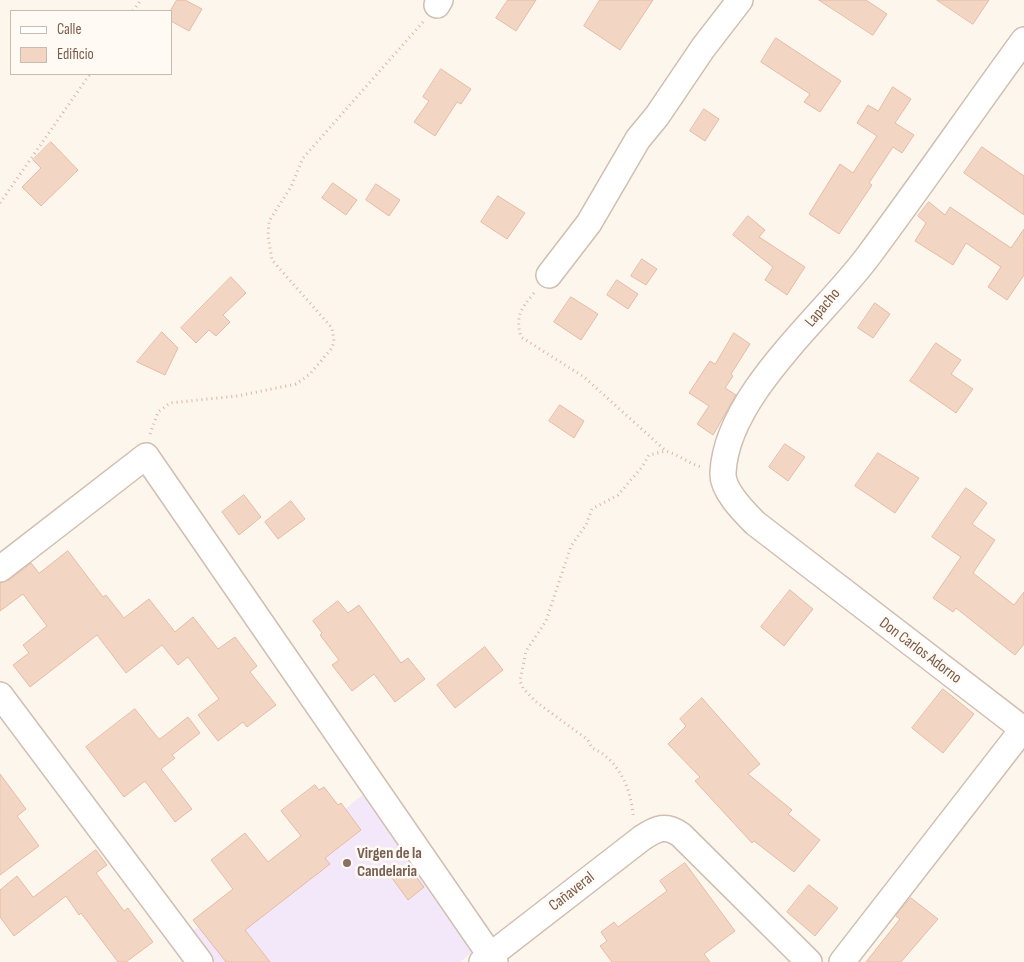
<!DOCTYPE html>
<meta charset="utf-8">
<style>
body{margin:0}
#map{position:relative;width:1024px;height:962px;overflow:hidden;background:#fdf6ec;font-family:"Sofia Sans Condensed",sans-serif}
canvas{display:block}
.legend{position:absolute;left:10px;top:10px;width:162px;height:65px;box-sizing:border-box;background:#fffaf3;border:1px solid #cabbb1;margin:0;padding:6px 9px;list-style:none;font-size:15px;color:#7a5c4d}
.legend li{display:flex;align-items:center;gap:10px;height:25px}
.legend b{width:25px;border:1px solid #cabbb1}
</style>
<div id="map">
<canvas width="1024" height="962"></canvas>
<ul class="legend">
<li><b style="height:6px;background:#fff"></b>Calle</li>
<li><b style="height:14px;background:#f3d5c3"></b>Edificio</li>
</ul>
</div>
<script>
const c = document.querySelector('canvas').getContext('2d');
c.lineJoin = 'round';
function paint(path, color) { c.fillStyle = color; c.fill(path, 'evenodd'); }
function trace(path, color, width, dash) { c.strokeStyle = color; c.lineWidth = width; c.lineCap = dash ? 'butt' : 'round'; c.setLineDash(dash || []); c.stroke(path); }
function label(font, color, halo, rows, align = 'center') {
  c.font = font + ' "Sofia Sans Condensed",sans-serif'; c.lineWidth = 5; c.setLineDash([]); c.textBaseline = 'middle'; c.strokeStyle = halo; c.fillStyle = color; for (const [text, x, y, turn = 0] of rows) {
    c.save(); c.translate(x, y); c.rotate((+turn || 0) * Math.PI / 180); c.textAlign = isNaN(turn) ? turn : align; if (halo) c.strokeText(text, 0, 0); c.fillText(text, 0, 0); c.restore();
  }
}
paint(new Path2D(`
 M 365,793 L 478,948 L 460,962 L 211,962 L 189,934 Z`), '#f3e8fa');
const building = new Path2D(`
 M 177,0 L 185,0 L 202,9 L 189,31 L 171,21 L 171,10 Z
 M 508,0 L 536,0 L 516,31 L 496,18 Z
 M 600,0 L 653,0 L 620,50 L 584,26 Z
 M 819,0 L 866,0 L 887,14 L 873,35 Z
 M 937,0 L 989,0 L 973,24 Z
 M 776,38 L 841,81 L 820,112 L 804,102 L 810,94 L 761,62 Z
 M 441,69 L 471,89 L 461,104 L 457,102 L 435,136 L 414,122 L 429,101 L 423,97 Z
 M 893,87 L 911,99 L 895,123 L 914,135 L 902,153 L 893,147 L 869,183 L 872,185 L 839,234 L 809,214 L 840,164 L 853,173 L 877,136 L 857,123 L 868,105 L 878,111 Z
 M 704,109 L 719,119 L 705,141 L 690,131 Z
 M 51,142 L 78,170 L 41,206 L 22,187 L 41,168 L 33,160 Z
 M 982,147 L 1024,176 L 1024,215 L 964,173 Z
 M 333,183 L 357,200 L 346,215 L 322,198 Z
 M 376,184 L 400,200 L 389,216 L 366,200 Z
 M 498,196 L 525,213 L 507,239 L 481,222 Z
 M 929,202 L 945,215 L 950,207 L 1011,248 L 1024,229 L 1024,275 L 1007,300 L 988,287 L 1001,267 L 966,243 L 953,265 L 915,241 L 926,223 L 918,216 Z
 M 748,216 L 765,230 L 759,237 L 805,267 L 787,295 L 765,280 L 773,267 L 733,235 Z
 M 642,259 L 657,269 L 646,285 L 631,276 Z
 M 231,277 L 246,293 L 223,315 L 230,322 L 216,336 L 209,330 L 196,343 L 181,328 Z
 M 617,280 L 638,294 L 628,309 L 607,295 Z
 M 571,297 L 598,314 L 581,340 L 554,322 Z
 M 875,303 L 890,314 L 873,338 L 858,328 Z
 M 162,332 L 178,348 L 165,375 L 137,362 Z
 M 734,333 L 750,344 L 731,374 L 733,376 L 725,388 L 736,395 L 713,435 L 697,424 L 709,406 L 689,393 L 710,361 L 715,364 Z
 M 936,343 L 961,360 L 951,374 L 973,389 L 956,413 L 910,381 Z
 M 560,405 L 584,421 L 574,438 L 549,421 Z
 M 785,444 L 805,457 L 788,481 L 769,467 Z
 M 878,453 L 919,478 L 895,513 L 855,486 Z
 M 966,488 L 987,503 L 972,524 L 995,540 L 973,573 L 1014,605 L 1024,592 L 1024,644 L 1015,655 L 956,608 L 953,612 L 933,598 L 961,557 L 932,537 Z
 M 244,495 L 261,517 L 239,535 L 222,512 Z
 M 291,501 L 305,519 L 278,539 L 265,522 Z
 M 68,551 L 103,597 L 106,595 L 124,618 L 149,599 L 175,632 L 193,617 L 218,649 L 235,637 L 257,666 L 250,672 L 276,705 L 247,727 L 243,722 L 218,741 L 198,715 L 219,699 L 188,657 L 178,665 L 162,645 L 126,673 L 97,635 L 30,687 L 13,665 L 29,653 L 23,645 L 47,626 L 23,594 L 0,611 L 0,583 L 9,580 L 31,563 L 39,573 Z
 M 790,590 L 813,609 L 784,646 L 761,627 Z
 M 338,601 L 348,613 L 359,605 L 401,663 L 408,658 L 425,679 L 395,702 L 374,674 L 352,691 L 332,665 L 339,660 L 320,635 L 322,633 L 313,621 Z
 M 485,647 L 503,670 L 455,708 L 437,685 Z
 M 943,689 L 974,714 L 943,753 L 912,728 Z
 M 702,698 L 760,764 L 748,774 L 792,810 L 788,814 L 820,840 L 794,872 L 754,841 L 752,843 L 695,781 L 700,777 L 668,744 L 686,726 L 680,719 Z
 M 135,709 L 158,738 L 160,739 L 188,717 L 200,733 L 172,755 L 175,758 L 161,769 L 192,809 L 175,822 L 145,781 L 124,797 L 86,747 Z
 M 0,774 L 26,809 L 17,816 L 39,846 L 0,875 Z
 M 315,785 L 319,790 L 324,787 L 338,805 L 341,803 L 361,830 L 325,858 L 330,864 L 245,930 L 270,962 L 226,962 L 193,920 L 233,889 L 211,860 L 245,833 L 268,862 L 301,836 L 281,811 Z
 M 96,850 L 107,865 L 96,873 L 124,911 L 128,908 L 153,942 L 126,962 L 118,962 L 81,913 L 79,915 L 66,896 L 14,936 L 0,917 L 0,890 L 17,876 L 33,897 Z
 M 685,863 L 735,931 L 704,954 L 710,962 L 612,962 L 600,946 L 607,941 L 601,932 L 614,922 L 618,927 L 667,891 L 660,881 Z
 M 408,866 L 424,887 L 408,900 L 392,878 Z
 M 809,885 L 838,908 L 815,936 L 787,912 Z
 M 911,898 L 938,919 L 901,962 L 866,962 L 900,919 L 896,916 Z`);
paint(building, '#f3d5c3');
trace(building, '#e6bba3', 1);
const minor = new Path2D(`
 M 437,5 L 440,0
 M 1024,40 C 972,111 922,184 869,255 C 825,315 726,395 723,473 C 722,490 743,511 755,523 L 1024,730
 M 549,275 L 589,223 L 638,139 L 657,116 L 703,48 L 740,0
 M 0,569 L 146,456 L 495,962
 M 0,695 L 200,962
 M 482,962 L 642,838 C 657,828 666,824 681,835 L 809,962
 M 842,962 L 1023,729`);
trace(minor, '#d1beb0', 28);
trace(new Path2D(`
 M 133,11 L 141,0
 M 0,203 L 90,74
 M 534,293 C 521,309 515,316 521,337 L 584,377 L 666,451 C 679,455 688,463 701,467
 M 150,434 L 158,412 L 170,403 L 237,396 L 296,384 L 310,374 L 332,348 L 334,341 L 332,328 L 272,260 L 268,236 L 269,221 L 291,187 L 303,158 L 423,22
 M 633,815 C 631,788 618,759 592,748 L 588,740 L 535,701 L 523,688 L 520,681 L 526,651 L 546,621 L 571,546 L 586,525 L 592,509 L 618,495 L 642,467 L 649,455 L 666,451`), '#d9b8a5', 3, [1, 4]);
trace(minor, '#fff', 25);
for (const [x, y, r, color] of [
 [347,863,5,"#8d6e63"]
]) { const dot = new Path2D(); dot.arc(x, y, r, 0, 2 * Math.PI); c.fillStyle = color; c.fill(dot); trace(dot, '#fffaf3', 2); }
label('16px', '#7a5c4d', '#fffaf3', [
 ["Lapacho",823,308,-50],
 ["Don Carlos Adorno",920,651,37],
 ["Cañaveral",572,892,-38]
]);
label('bold 16px', '#785e54', '#fffaf3', [
 ["Virgen de la",357,854],
 ["Candelaria",357,872]
], 'left');
</script>
